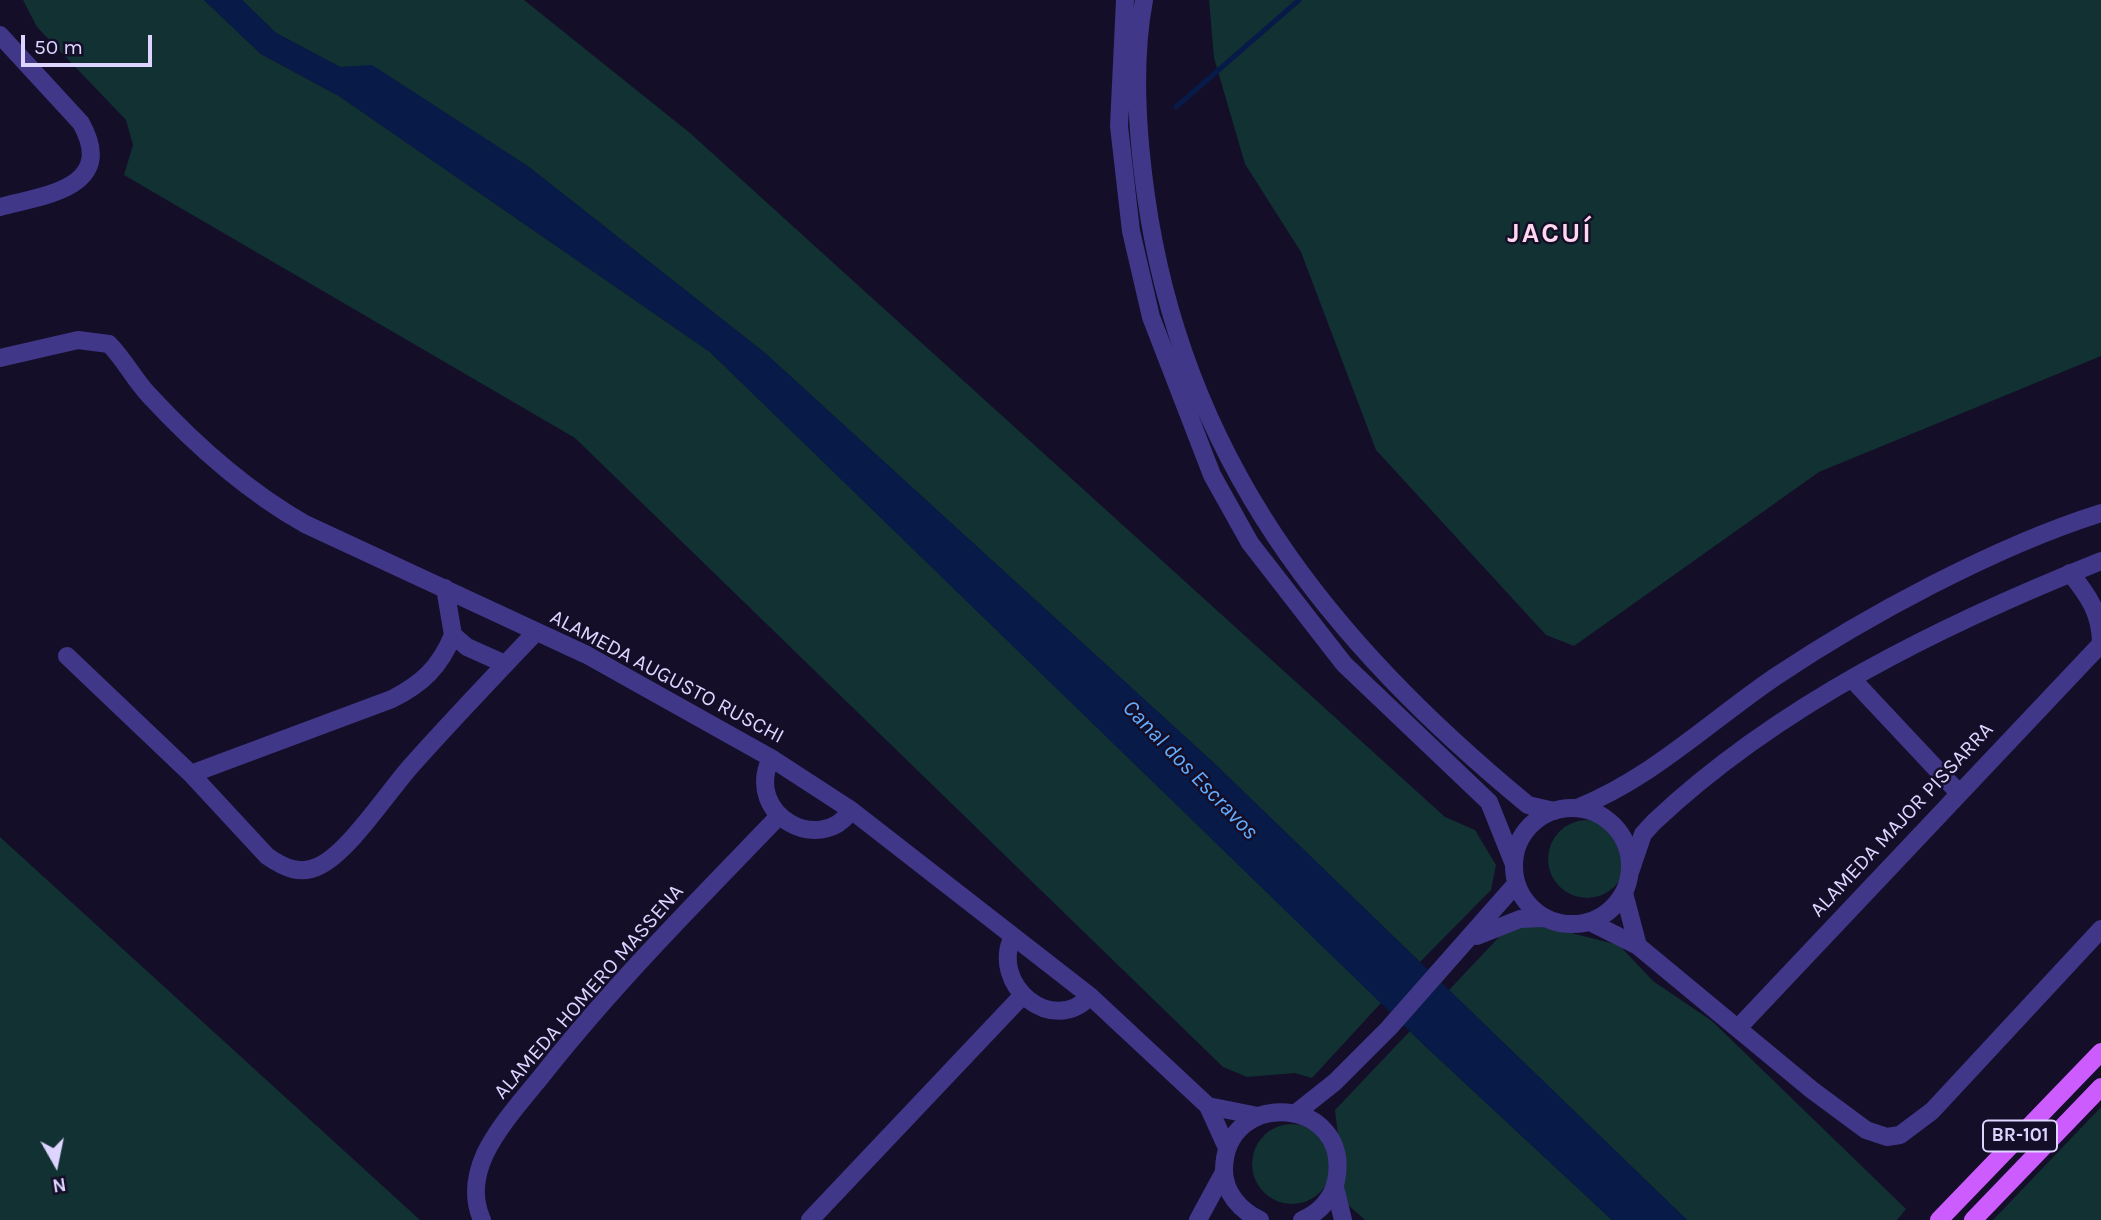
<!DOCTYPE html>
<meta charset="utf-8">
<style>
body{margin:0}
#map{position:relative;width:2101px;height:1220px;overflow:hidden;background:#140e28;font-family:Karla,sans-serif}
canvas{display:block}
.north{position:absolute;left:21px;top:1129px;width:70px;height:70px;-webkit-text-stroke:5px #140e28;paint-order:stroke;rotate:171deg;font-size:19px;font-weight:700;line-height:28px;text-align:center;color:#ddd5ff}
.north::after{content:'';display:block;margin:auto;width:24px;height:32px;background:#ddd5ff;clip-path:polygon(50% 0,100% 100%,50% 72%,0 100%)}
.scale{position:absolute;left:21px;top:35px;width:131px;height:32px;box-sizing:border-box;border:4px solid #ddd5ff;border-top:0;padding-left:9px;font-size:21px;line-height:24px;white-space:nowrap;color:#ddd5ff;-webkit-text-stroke:5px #140e28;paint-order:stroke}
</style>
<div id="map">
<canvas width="2101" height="1220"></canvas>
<div class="north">N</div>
<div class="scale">50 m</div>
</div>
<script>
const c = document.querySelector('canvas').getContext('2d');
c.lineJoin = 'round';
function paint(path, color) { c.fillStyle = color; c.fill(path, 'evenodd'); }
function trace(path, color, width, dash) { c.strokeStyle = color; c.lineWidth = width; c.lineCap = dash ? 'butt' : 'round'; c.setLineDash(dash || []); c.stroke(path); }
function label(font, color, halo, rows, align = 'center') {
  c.font = font + ' Karla,sans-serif'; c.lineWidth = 5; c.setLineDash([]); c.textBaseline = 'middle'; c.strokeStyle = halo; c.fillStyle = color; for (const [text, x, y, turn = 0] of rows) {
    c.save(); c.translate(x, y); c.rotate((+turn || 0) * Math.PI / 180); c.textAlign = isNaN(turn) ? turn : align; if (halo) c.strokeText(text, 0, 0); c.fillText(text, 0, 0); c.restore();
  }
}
paint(new Path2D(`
 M 23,0 L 204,0 L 261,54 L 339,96 L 710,352 L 1381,1003 L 1312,1078 L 1295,1073 L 1247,1077 L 1223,1067 L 575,438 L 124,175 L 133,145 L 126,120 L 37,27 Z
 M 242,0 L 524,0 L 690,133 L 1445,817 L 1475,830 L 1496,865 L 1491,890 L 1420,962 L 1215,764 L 765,353 L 529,167 L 373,66 L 340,67 L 276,33 Z
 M 1209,0 L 2101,0 L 2101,356 L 1819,472 L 1574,646 L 1546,635 L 1376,450 L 1301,252 L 1245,164 L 1214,58 Z
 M1548 859a39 39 0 1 1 78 0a39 39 0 1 1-78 0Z
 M 0,837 L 420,1220 L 0,1220 Z
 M 1516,919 L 1619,945 L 1653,981 L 1712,1021 L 1906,1209 L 1897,1220 L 1687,1220 L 1449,990 Z
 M 1410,1031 L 1425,1046 L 1612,1220 L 1365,1220 L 1346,1203 L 1335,1110 Z
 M 2101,1107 L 2101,1220 L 1993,1220 Z
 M1252 1164a40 40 0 1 1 80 0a40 40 0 1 1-80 0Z`), '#113132');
paint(new Path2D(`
 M 204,0 L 242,0 L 276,33 L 340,67 L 372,65 L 529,167 L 765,353 L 1215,764 L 1687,1220 L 1612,1220 L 1425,1046 L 710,352 L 339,96 L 261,54 Z`), '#081b48');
trace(new Path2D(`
 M 1176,107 L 1299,0`), '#081b48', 5);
trace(new Path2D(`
 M 0,35 L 81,123 C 117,188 45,195 0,207
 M 0,358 L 78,340 L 109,344 C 124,359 134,379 148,394 C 195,445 245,490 305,524 L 587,655 L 771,758 L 851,810 L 1090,996 L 1208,1106 L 1227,1148
 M 2070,573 C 2089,596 2101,614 2101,644
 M 445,588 L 453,635 L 467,647 L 505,664
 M 67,656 L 191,774 L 267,856 C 284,868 301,876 321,865 C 350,850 388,792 411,766 C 452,720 494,676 536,632
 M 1852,679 L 1958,792
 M 771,758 C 743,816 822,856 851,810
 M 191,774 L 392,699 C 422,684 440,667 453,635
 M 1624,893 L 1638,946
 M 1590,922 L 1638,946 L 1812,1090 L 1866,1130 L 1887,1137 L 1900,1135 L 1932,1111 L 2101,929
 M 1013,936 C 989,985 1053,1037 1090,996
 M 1738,1028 L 2101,644
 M 1208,1106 L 1258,1116
 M 1335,1187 L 1343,1220
 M 482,1220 C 472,1197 475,1176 485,1154 C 500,1123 527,1095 548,1068 C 619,979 699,899 778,817
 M 810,1220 L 1022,996`), '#403789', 18);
trace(new Path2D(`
 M 1125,0 L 1119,126 L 1131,231 L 1151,317 L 1212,475 L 1250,543 L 1344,664 L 1489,802 L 1513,862
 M 1144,0 C 1132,63 1137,132 1146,196 C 1183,459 1328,640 1528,805 L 1554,811
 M1514 866a58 58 0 1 1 116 0a58 58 0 1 1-116 0Z
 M 1577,808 C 1652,778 1709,722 1775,677 C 1866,616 1996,546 2101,513
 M 1630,872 L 1643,834 L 1654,822 C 1779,704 1943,624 2101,561
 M 1477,936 L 1520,919 L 1545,918
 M 1296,1113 L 1335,1082 L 1389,1028 L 1516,884
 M 1198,1220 L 1224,1172
 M 1260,1220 C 1241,1211 1224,1193 1224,1170 C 1225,1086 1353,1097 1336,1181 C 1332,1199 1319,1213 1302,1220`), '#403789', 18);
trace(new Path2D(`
 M 1939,1220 L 2101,1052
 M 1973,1220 L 2101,1087`), '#cd5cff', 18);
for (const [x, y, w] of [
 [2020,1136,74]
]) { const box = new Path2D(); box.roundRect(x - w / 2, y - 15.5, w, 31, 5); c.fillStyle = '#140e28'; c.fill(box); trace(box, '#ddd5ff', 2); }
label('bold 19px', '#ddd5ff', null, [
 ["BR-101",2020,1136]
]);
label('21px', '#ddd5ff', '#140e28', [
 ["ALAMEDA AUGUSTO RUSCHI",667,677,28],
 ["ALAMEDA MAJOR PISSARRA",1902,820,-47],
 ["ALAMEDA HOMERO MASSENA",589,992,-49]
]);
label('italic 23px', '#63adff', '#140e28', [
 ["Canal dos Escravos",1190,770,46]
]);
c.letterSpacing = '2px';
label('bold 28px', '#ffd7ee', '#140e28', [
 ["JACUÍ",1550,234]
]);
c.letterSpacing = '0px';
</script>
